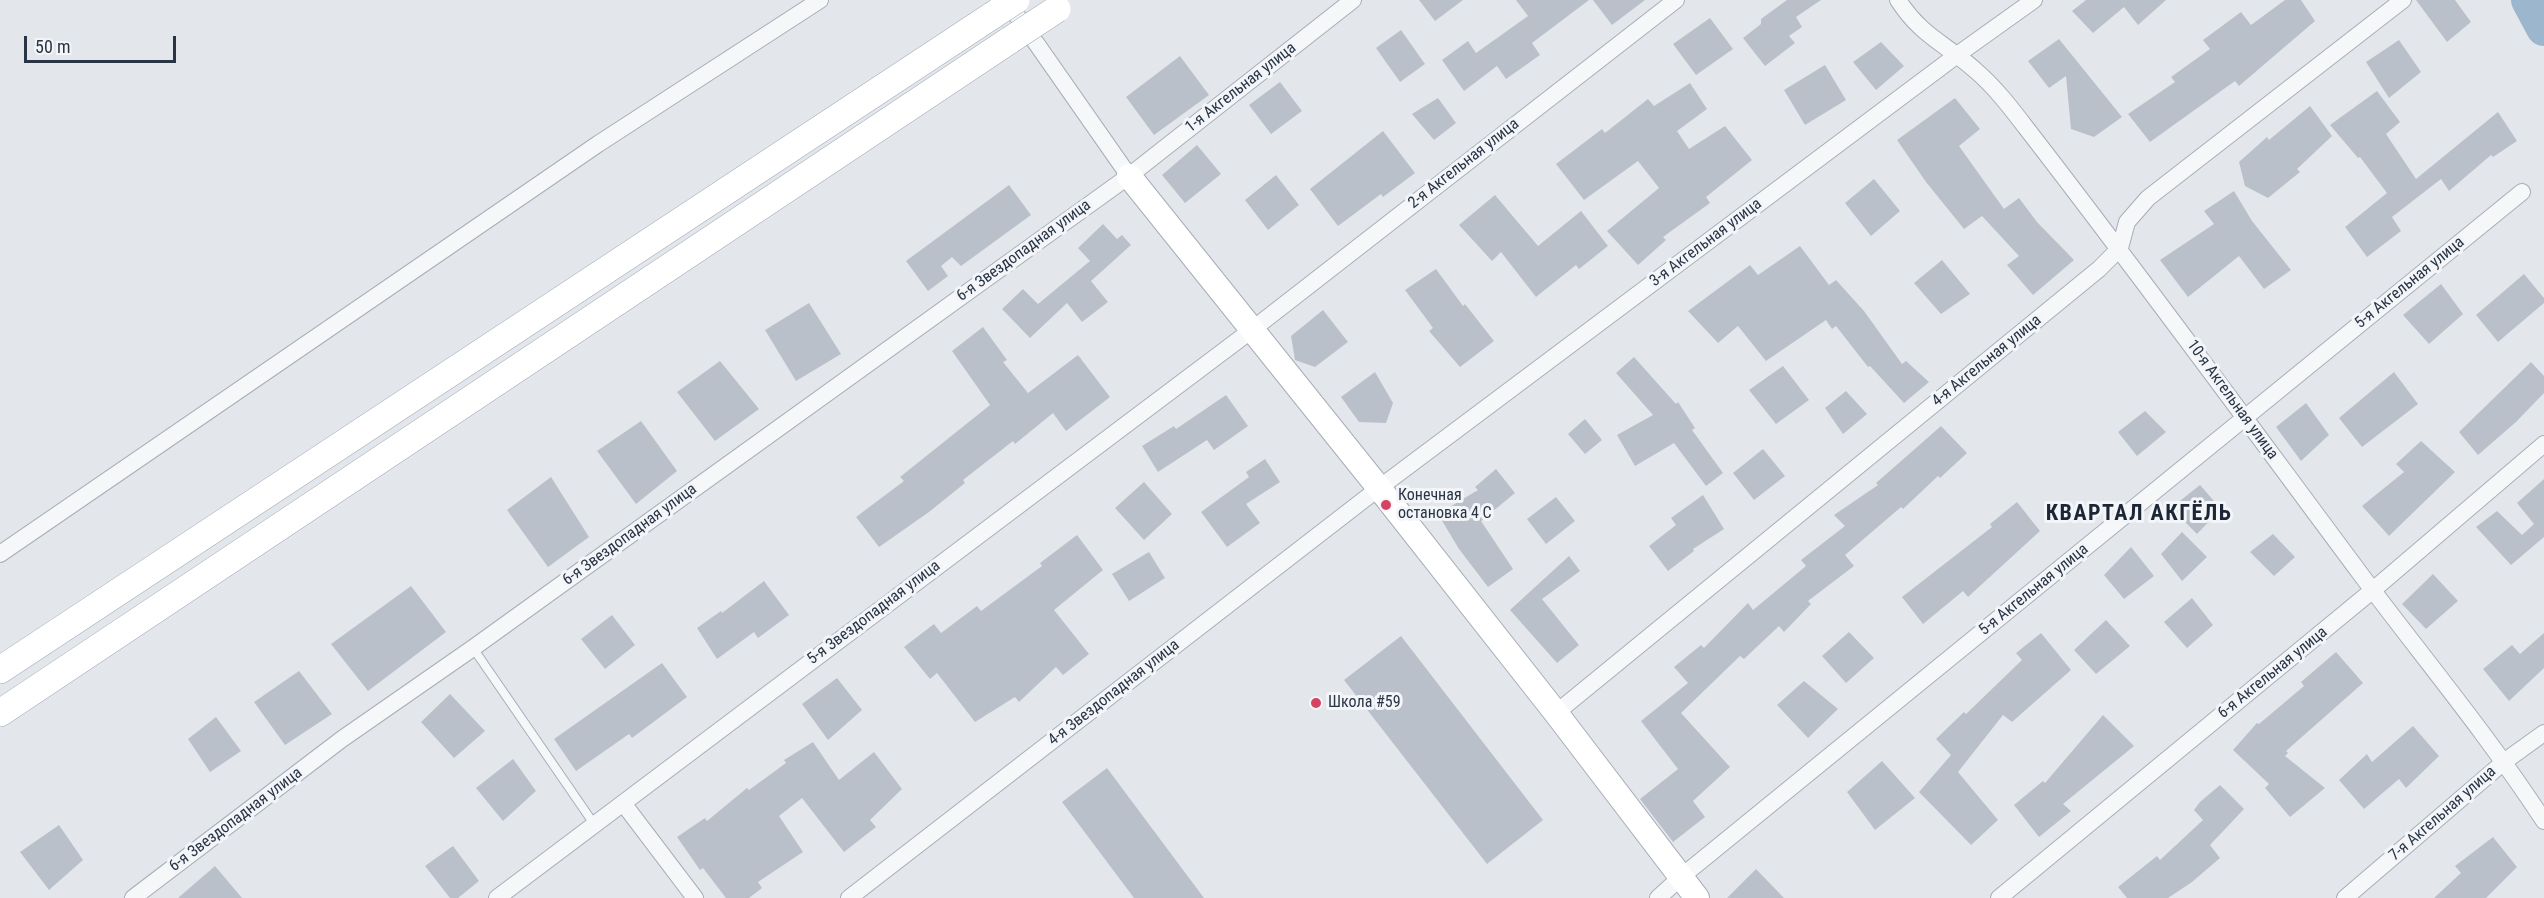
<!DOCTYPE html>
<meta charset="utf-8">
<style>
body{margin:0}
#map{position:relative;width:2544px;height:898px;overflow:hidden;background:#e3e7ec;font-family:"Roboto Condensed",sans-serif}
canvas{display:block}
.scale{position:absolute;left:24px;top:36px;width:152px;height:27px;box-sizing:border-box;border:3px solid #293545;border-top:0;padding-left:8px;font-size:18px;line-height:21px;white-space:nowrap;color:#293545;-webkit-text-stroke:4px #f3f5f9;paint-order:stroke}
</style>
<div id="map">
<canvas width="2544" height="898"></canvas>
<div class="scale">50 m</div>
</div>
<script>
const c = document.querySelector('canvas').getContext('2d');
c.lineJoin = 'round';
function trace(path, color, width, dash) { c.strokeStyle = color; c.lineWidth = width; c.lineCap = dash ? 'butt' : 'round'; c.setLineDash(dash || []); c.stroke(path); }
function paint(path, color) { c.fillStyle = color; c.fill(path, 'evenodd'); }
function label(font, color, halo, rows, align = 'center') {
  c.font = font + ' "Roboto Condensed",sans-serif'; c.lineWidth = 6; c.setLineDash([]); c.textBaseline = 'middle'; c.strokeStyle = halo; c.fillStyle = color; for (const [text, x, y, turn = 0] of rows) {
    c.save(); c.translate(x, y); c.rotate((+turn || 0) * Math.PI / 180); c.textAlign = isNaN(turn) ? turn : align; if (halo) c.strokeText(text, 0, 0); c.fillText(text, 0, 0); c.restore();
  }
}
trace(new Path2D(`
 M 2529,0 L 2544,28`), '#9cb7cd', 36);
paint(new Path2D(`
 M 1419,0 L 1463,0 L 1435,21 Z
 M 1516,0 L 1589,0 L 1532,43 L 1540,55 L 1506,79 L 1497,66 L 1464,91 L 1442,60 L 1468,41 L 1476,53 L 1528,16 Z
 M 1593,0 L 1645,0 L 1612,25 Z
 M 1787,0 L 1821,0 L 1796,17 L 1802,27 L 1789,36 L 1795,43 L 1765,66 L 1743,38 L 1761,24 L 1761,19 Z
 M 2086,0 L 2166,0 L 2138,25 L 2124,7 L 2093,33 L 2072,11 Z
 M 2285,0 L 2301,0 L 2315,21 L 2239,86 L 2235,81 L 2150,142 L 2128,114 L 2175,82 L 2171,77 L 2210,49 L 2203,40 L 2241,12 L 2251,25 Z
 M 2416,0 L 2455,0 L 2471,22 L 2447,42 Z
 M 1710,18 L 1733,49 L 1696,75 L 1673,44 Z
 M 1401,30 L 1425,64 L 1400,82 L 1376,48 Z
 M 2059,39 L 2122,117 L 2094,137 L 2071,129 L 2066,76 L 2049,88 L 2028,61 Z
 M 2399,40 L 2421,72 L 2389,98 L 2366,62 Z
 M 1881,42 L 1904,66 L 1876,90 L 1853,62 Z
 M 1180,56 L 1209,95 L 1154,135 L 1126,97 Z
 M 1825,65 L 1846,100 L 1805,125 L 1784,90 Z
 M 1280,82 L 1302,111 L 1271,134 L 1249,105 Z
 M 1690,83 L 1707,109 L 1677,131 L 1689,149 L 1725,126 L 1752,160 L 1706,197 L 1710,203 L 1663,237 L 1666,240 L 1638,265 L 1607,231 L 1659,188 L 1638,161 L 1584,200 L 1556,164 L 1602,129 L 1605,133 L 1648,99 L 1654,106 Z
 M 2377,91 L 2400,122 L 2386,134 L 2416,179 L 2498,112 L 2517,141 L 2493,157 L 2491,155 L 2449,191 L 2441,179 L 2392,217 L 2401,231 L 2367,257 L 2345,227 L 2387,193 L 2360,157 L 2358,158 L 2330,125 Z
 M 1438,98 L 1456,123 L 1434,140 L 1412,114 Z
 M 1955,98 L 1980,129 L 1959,146 L 2004,209 L 2019,198 L 2037,222 L 2074,260 L 2033,295 L 2007,265 L 2019,256 L 1982,216 L 1964,229 L 1926,182 L 1897,140 Z
 M 2310,106 L 2332,136 L 2297,169 L 2300,172 L 2268,198 L 2245,186 L 2239,162 L 2267,137 L 2269,140 Z
 M 1383,131 L 1415,173 L 1383,197 L 1381,194 L 1338,226 L 1310,189 Z
 M 1197,145 L 1221,174 L 1185,203 L 1162,175 Z
 M 1276,175 L 1299,205 L 1268,230 L 1245,200 Z
 M 1874,179 L 1900,211 L 1871,236 L 1845,203 Z
 M 1009,185 L 1031,215 L 961,266 L 952,257 L 941,266 L 948,276 L 928,291 L 906,261 Z
 M 2234,191 L 2252,221 L 2291,270 L 2264,289 L 2239,256 L 2188,297 L 2160,260 L 2214,224 L 2204,211 Z
 M 1495,195 L 1538,246 L 1581,211 L 1608,246 L 1579,269 L 1576,265 L 1536,297 L 1501,252 L 1492,261 L 1459,225 Z
 M 1103,224 L 1117,239 L 1122,235 L 1131,245 L 1091,281 L 1108,302 L 1082,322 L 1067,303 L 1030,338 L 1002,309 L 1023,289 L 1038,304 L 1090,261 L 1078,248 Z
 M 1800,246 L 1829,285 L 1836,280 L 1864,311 L 1902,364 L 1906,361 L 1929,382 L 1904,403 L 1870,366 L 1868,367 L 1836,326 L 1832,329 L 1826,320 L 1766,361 L 1738,326 L 1718,343 L 1688,311 L 1750,265 L 1758,275 Z
 M 1942,260 L 1970,294 L 1941,314 L 1914,283 Z
 M 1436,269 L 1463,306 L 1465,304 L 1494,341 L 1460,367 L 1429,331 L 1433,328 L 1405,290 Z
 M 2524,274 L 2544,298 L 2544,303 L 2498,342 L 2476,315 Z
 M 2441,284 L 2463,314 L 2429,344 L 2403,315 Z
 M 809,303 L 841,354 L 796,381 L 765,330 Z
 M 1323,310 L 1348,342 L 1315,367 L 1295,360 L 1291,336 Z
 M 983,327 L 1007,360 L 1003,362 L 1028,393 L 1078,355 L 1110,397 L 1066,431 L 1053,413 L 1015,444 L 1013,441 L 963,480 L 965,483 L 929,512 L 879,547 L 856,517 L 904,481 L 900,477 L 990,405 L 952,351 Z
 M 1634,357 L 1676,404 L 1678,402 L 1695,428 L 1692,430 L 1723,473 L 1706,486 L 1674,443 L 1635,466 L 1617,435 L 1653,415 L 1616,373 Z
 M 720,361 L 759,409 L 715,441 L 677,392 Z
 M 2531,362 L 2544,376 L 2544,393 L 2516,422 L 2478,455 L 2459,432 Z
 M 1783,366 L 1809,400 L 1776,424 L 1749,390 Z
 M 1375,372 L 1393,403 L 1386,423 L 1359,422 L 1341,397 Z
 M 2394,372 L 2418,404 L 2362,447 L 2339,418 Z
 M 1846,391 L 1867,414 L 1843,434 L 1825,408 Z
 M 1226,395 L 1248,426 L 1214,450 L 1207,440 L 1158,472 L 1142,446 L 1174,426 L 1176,429 Z
 M 2306,403 L 2329,435 L 2301,461 L 2276,427 Z
 M 2145,411 L 2166,432 L 2137,456 L 2118,432 Z
 M 1585,419 L 1602,440 L 1585,454 L 1568,434 Z
 M 641,421 L 677,471 L 636,504 L 597,451 Z
 M 1941,426 L 1967,453 L 1940,478 L 1938,476 L 1903,509 L 1901,507 L 1845,555 L 1854,566 L 1808,601 L 1811,604 L 1784,632 L 1779,626 L 1744,659 L 1740,656 L 1681,713 L 1730,767 L 1693,801 L 1705,817 L 1673,842 L 1640,799 L 1678,769 L 1641,721 L 1688,683 L 1674,667 L 1701,645 L 1704,648 L 1748,603 L 1753,610 L 1806,566 L 1801,560 L 1845,526 L 1834,515 L 1878,485 L 1876,483 Z
 M 2421,441 L 2455,472 L 2389,536 L 2362,506 L 2404,472 L 2396,464 Z
 M 1763,449 L 1785,476 L 1754,500 L 1733,473 Z
 M 1265,459 L 1280,482 L 1246,504 L 1260,523 L 1227,547 L 1201,512 L 1249,477 L 1246,472 Z
 M 1496,469 L 1515,493 L 1481,521 L 1513,569 L 1488,587 L 1459,549 L 1438,514 L 1478,490 L 1475,487 Z
 M 551,477 L 589,537 L 548,567 L 507,510 Z
 M 2544,479 L 2544,537 L 2511,565 L 2476,527 L 2497,511 L 2522,535 L 2534,524 L 2517,503 Z
 M 1144,482 L 1172,514 L 1144,540 L 1115,508 Z
 M 2200,485 L 2221,509 L 2197,534 L 2171,508 Z
 M 1703,495 L 1724,529 L 1693,549 L 1694,551 L 1668,571 L 1649,546 L 1676,525 L 1671,518 Z
 M 1556,497 L 1575,521 L 1546,544 L 1527,519 Z
 M 2017,502 L 2040,531 L 1968,597 L 1963,591 L 1923,624 L 1902,597 L 1992,527 L 1990,524 Z
 M 2182,532 L 2207,557 L 2182,581 L 2161,554 Z
 M 2273,534 L 2295,557 L 2274,576 L 2250,552 Z
 M 1077,535 L 1103,570 L 1054,610 L 1089,654 L 1063,675 L 1056,667 L 1019,702 L 1015,697 L 975,722 L 937,673 L 930,679 L 904,647 L 934,624 L 941,633 L 977,606 L 981,611 L 1042,566 L 1040,563 Z
 M 2131,547 L 2154,576 L 2124,599 L 2104,575 Z
 M 1149,552 L 1165,578 L 1129,601 L 1112,574 Z
 M 1569,556 L 1580,571 L 1542,599 L 1579,645 L 1557,663 L 1510,610 Z
 M 2433,574 L 2458,601 L 2426,629 L 2402,604 Z
 M 764,581 L 789,615 L 758,638 L 754,632 L 717,659 L 697,628 L 721,611 L 722,613 Z
 M 411,586 L 446,632 L 368,691 L 331,644 Z
 M 2192,598 L 2213,625 L 2187,648 L 2164,622 Z
 M 612,615 L 635,645 L 605,669 L 581,639 Z
 M 2106,620 L 2130,646 L 2096,674 L 2074,650 Z
 M 1849,632 L 1874,658 L 1846,683 L 1822,656 Z
 M 2041,633 L 2071,670 L 2012,722 L 2003,715 L 1958,772 L 1998,820 L 1971,845 L 1919,792 L 1951,755 L 1936,739 L 1964,712 L 1966,714 L 2022,660 L 2016,653 Z
 M 2544,633 L 2544,668 L 2509,701 L 2483,669 L 2512,645 L 2520,654 Z
 M 1401,636 L 1543,820 L 1487,864 L 1344,680 Z
 M 2336,652 L 2363,683 L 2286,751 L 2288,753 L 2285,756 L 2325,788 L 2290,817 L 2265,788 L 2269,784 L 2233,750 L 2257,723 L 2259,724 L 2304,686 L 2301,682 Z
 M 662,663 L 687,697 L 632,738 L 629,734 L 576,771 L 554,739 Z
 M 299,671 L 332,714 L 285,745 L 254,702 Z
 M 837,678 L 862,710 L 828,740 L 802,704 Z
 M 1804,681 L 1838,709 L 1808,738 L 1777,705 Z
 M 450,694 L 485,731 L 454,758 L 421,722 Z
 M 2103,715 L 2134,746 L 2063,804 L 2071,811 L 2039,837 L 2014,805 L 2043,781 L 2045,783 Z
 M 216,717 L 241,751 L 210,772 L 188,739 Z
 M 2413,726 L 2439,756 L 2406,788 L 2399,779 L 2364,809 L 2339,780 L 2367,754 L 2372,762 Z
 M 813,742 L 839,780 L 874,752 L 902,789 L 870,820 L 876,827 L 844,852 L 802,798 L 779,816 L 803,852 L 758,882 L 762,888 L 749,898 L 726,898 L 703,868 L 700,870 L 677,837 L 705,818 L 707,821 L 747,788 L 749,790 L 786,763 L 784,760 Z
 M 513,759 L 536,791 L 503,821 L 476,788 Z
 M 1882,761 L 1915,798 L 1875,830 L 1847,792 Z
 M 1107,768 L 1204,898 L 1134,898 L 1062,802 Z
 M 2220,785 L 2244,809 L 2210,845 L 2220,858 L 2192,882 L 2168,898 L 2127,898 L 2118,887 L 2157,856 L 2160,860 L 2203,820 L 2194,810 L 2200,802 Z
 M 59,825 L 83,860 L 49,890 L 20,852 Z
 M 2493,837 L 2517,867 L 2486,898 L 2434,898 L 2461,873 L 2455,866 Z
 M 453,846 L 479,881 L 458,898 L 450,898 L 425,866 Z
 M 215,866 L 242,898 L 178,898 Z
 M 1756,869 L 1784,898 L 1727,898 Z`), '#bac0ca');
const lane = new Path2D(`
 M 473,648 L 594,824`);
const street = new Path2D(`
 M 1006,0 L 1129,176
 M 1898,0 C 1922,37 1945,43 1975,70 C 1995,87 2011,108 2027,129 C 2140,275 2249,424 2359,572 C 2421,655 2487,734 2544,821
 M 0,554 L 598,144 L 820,0
 M 1556,713 L 2099,269 L 2120,248 L 2127,222 L 2148,198 L 2403,0
 M 623,803 L 695,898
 M 133,898 L 342,739 L 473,648 L 1129,176 L 1353,0
 M 497,898 L 1253,329 L 1676,0
 M 849,898 L 1379,488 L 1957,55 L 2034,0
 M 1658,898 L 1681,877 L 2522,192
 M 1999,898 L 2373,590 L 2544,444
 M 2345,898 L 2505,761 L 2544,733`);
const secondary = new Path2D(`
 M 1129,176 L 1379,488 L 1556,713 L 1697,898`);
const primary = new Path2D(`
 M 0,670 L 993,15
 M 0,713 L 1010,40`);
trace(lane, '#a7aeb7', 10);
trace(street, '#a7aeb7', 18);
trace(secondary, '#a7aeb7', 26);
trace(primary, '#a1acb8', 28);
trace(lane, '#f6f7f9', 8);
trace(street, '#f6f7f9', 16);
trace(secondary, '#fff', 24);
trace(primary, '#fff', 27);
const primaryBridge = new Path2D(`
 M 993,15 L 1016,0
 M 1010,40 L 1057,9`);
trace(primaryBridge, '#a1acb8', 28, []);
trace(primaryBridge, '#fff', 27);
for (const [x, y, r, color] of [
 [1386,505,6,"#d54361"],
 [1316,703,6,"#d54361"]
]) { const dot = new Path2D(); dot.arc(x, y, r, 0, 2 * Math.PI); c.fillStyle = color; c.fill(dot); trace(dot, '#f3f5f9', 2); }
label('16px', '#293545', '#f3f5f9', [
 ["1-я Акгельная улица",1241,88,-38],
 ["2-я Акгельная улица",1464,164,-38],
 ["3-я Акгельная улица",1706,243,-37],
 ["6-я Звездопадная улица",1024,251,-36],
 ["5-я Акгельная улица",2410,283,-39],
 ["4-я Акгельная улица",1987,361,-39],
 ["10-я Акгельная улица",2232,400,54],
 ["6-я Звездопадная улица",630,535,-36],
 ["5-я Акгельная улица",2034,590,-39],
 ["5-я Звездопадная улица",874,613,-37],
 ["6-я Акгельная улица",2273,673,-39],
 ["4-я Звездопадная улица",1114,693,-38],
 ["7-я Акгельная улица",2443,814,-41],
 ["6-я Звездопадная улица",236,820,-37]
]);
label('16px', '#293545', '#f3f5f9', [
 ["Конечная",1398,496],
 ["остановка 4 С",1398,514],
 ["Школа #59",1328,703]
], 'left');
c.letterSpacing = '1.5px';
label('bold 22px', '#1c2636', '#f3f5f9', [
 ["КВАРТАЛ АКГЁЛЬ",2139,514]
]);
c.letterSpacing = '0px';
</script>
